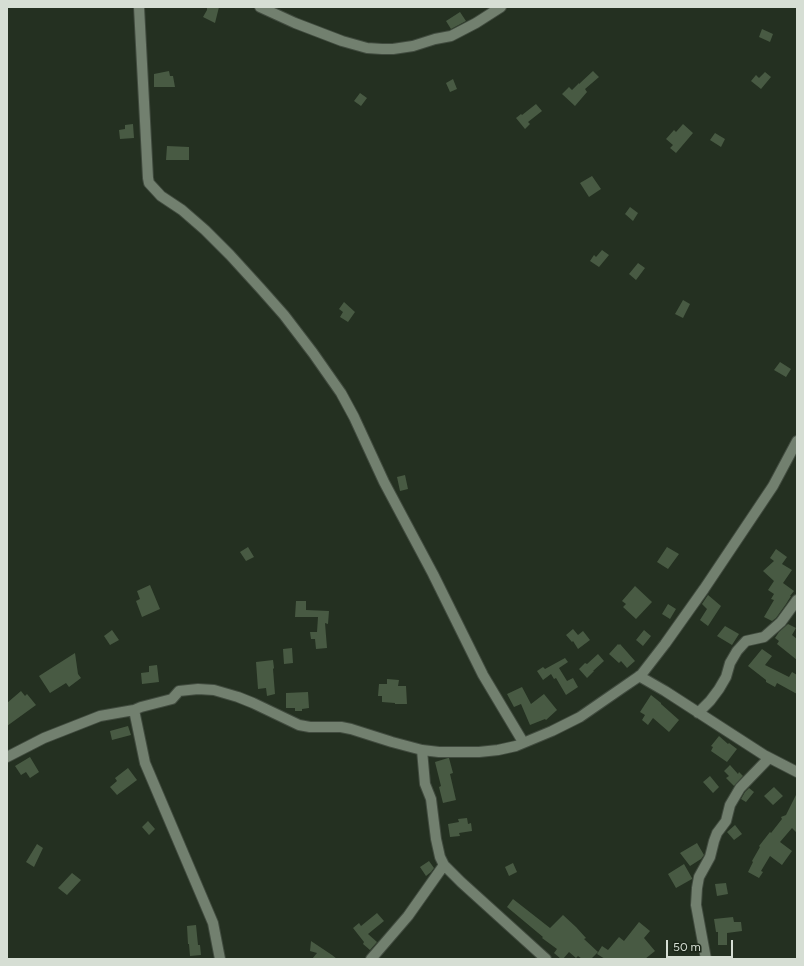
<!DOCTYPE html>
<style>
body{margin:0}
#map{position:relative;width:804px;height:966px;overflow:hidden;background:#243021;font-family:Figtree,sans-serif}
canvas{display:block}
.frame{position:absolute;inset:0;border:8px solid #d6ded4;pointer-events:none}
.scale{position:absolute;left:666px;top:940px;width:67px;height:18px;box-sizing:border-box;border:2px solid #d6ded4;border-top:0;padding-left:5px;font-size:12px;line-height:14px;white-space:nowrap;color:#d6ded4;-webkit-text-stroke:3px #1b2618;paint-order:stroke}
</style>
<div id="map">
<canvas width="804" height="966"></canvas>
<div class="frame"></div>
<div class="scale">50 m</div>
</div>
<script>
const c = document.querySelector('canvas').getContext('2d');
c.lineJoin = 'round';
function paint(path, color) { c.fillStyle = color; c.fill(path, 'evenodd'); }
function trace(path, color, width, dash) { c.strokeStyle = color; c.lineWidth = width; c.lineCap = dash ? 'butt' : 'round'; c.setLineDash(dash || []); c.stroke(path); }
paint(new Path2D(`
 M 207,7 L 219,7 L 215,23 L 203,17 L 207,10 Z
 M 460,12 L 466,21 L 451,29 L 446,21 Z
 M 762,29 L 773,34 L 770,42 L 759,37 Z
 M 169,71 L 170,76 L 173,76 L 175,87 L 154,87 L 154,74 Z
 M 593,71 L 599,77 L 585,89 L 587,92 L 575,106 L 562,94 L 569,87 L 572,90 L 579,83 L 579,84 Z
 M 765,72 L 771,77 L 761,89 L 751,81 L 756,75 L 759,78 Z
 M 453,79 L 457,89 L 450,92 L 446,83 Z
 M 360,93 L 367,98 L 361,106 L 354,101 Z
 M 536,104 L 542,111 L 528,122 L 530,124 L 525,129 L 516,118 L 521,114 L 522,115 Z
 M 133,124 L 134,138 L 120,139 L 119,130 L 125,129 L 125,125 Z
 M 683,124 L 693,133 L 676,153 L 670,148 L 673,145 L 666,139 L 674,130 L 676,132 Z
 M 715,133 L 725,139 L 721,147 L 710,140 Z
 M 167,146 L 189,147 L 189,160 L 166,160 Z
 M 592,176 L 601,189 L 589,197 L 580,183 Z
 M 630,207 L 638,213 L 633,221 L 625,214 Z
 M 602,250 L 609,255 L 599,267 L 590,261 L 594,255 L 596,257 Z
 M 638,263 L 645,268 L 636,280 L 629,274 Z
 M 683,300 L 690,304 L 683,318 L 675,314 Z
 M 344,302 L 355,312 L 348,322 L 340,317 L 343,312 L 339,309 Z
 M 780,362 L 791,369 L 786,377 L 774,370 Z
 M 405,475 L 408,489 L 400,491 L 397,477 Z
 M 248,547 L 254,557 L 246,561 L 240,552 Z
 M 667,547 L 679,554 L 668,569 L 657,562 Z
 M 776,549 L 787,557 L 782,564 L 792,570 L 783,583 L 794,591 L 790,596 L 791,596 L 786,604 L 776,618 L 772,621 L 764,617 L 774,600 L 771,599 L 774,594 L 768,590 L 774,581 L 763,571 L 774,561 L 770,558 Z
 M 150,585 L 160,609 L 142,617 L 136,601 L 140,599 L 137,591 Z
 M 635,586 L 652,602 L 636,619 L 623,607 L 626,604 L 622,601 Z
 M 708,595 L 721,606 L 708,626 L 700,620 L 707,609 L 702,604 Z
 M 296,601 L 306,601 L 306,610 L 329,611 L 328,624 L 325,623 L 327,648 L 316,649 L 315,639 L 311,639 L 310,632 L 317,632 L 318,617 L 295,617 Z
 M 668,604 L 676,609 L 670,619 L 662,614 Z
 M 788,624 L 796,628 L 792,635 L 797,639 L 797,660 L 777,644 L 779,641 L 775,638 L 779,632 Z
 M 725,626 L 739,634 L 732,645 L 717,636 Z
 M 573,629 L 578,635 L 583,631 L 590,640 L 578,649 L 573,641 L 572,642 L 566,635 Z
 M 112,630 L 119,640 L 110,645 L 104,636 Z
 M 644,630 L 651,636 L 643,646 L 636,640 Z
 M 618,644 L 619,645 L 620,644 L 635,661 L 627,668 L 621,661 L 619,663 L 609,654 Z
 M 292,648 L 293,663 L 284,664 L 283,649 Z
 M 762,649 L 772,656 L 765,665 L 789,677 L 792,672 L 797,675 L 797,694 L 777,683 L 775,687 L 766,682 L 766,680 L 748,666 Z
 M 75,653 L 78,674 L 81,678 L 69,687 L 66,683 L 50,693 L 39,676 Z
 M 598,654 L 604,661 L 593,671 L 594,671 L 587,678 L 579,669 L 585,663 L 587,664 Z
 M 565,658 L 568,662 L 559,668 L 567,681 L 573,678 L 578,687 L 566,695 L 556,678 L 554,679 L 551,674 L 543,680 L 537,671 L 543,667 L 545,669 Z
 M 273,660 L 274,668 L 273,669 L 275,694 L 267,696 L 266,688 L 258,689 L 256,662 Z
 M 157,665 L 159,682 L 142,684 L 141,673 L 149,672 L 149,666 Z
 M 387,679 L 399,680 L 398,686 L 406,686 L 407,704 L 395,704 L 395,703 L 382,702 L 382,696 L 378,696 L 379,684 L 387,684 Z
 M 522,687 L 531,704 L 544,694 L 557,710 L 546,720 L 545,719 L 530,725 L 521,704 L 514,707 L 507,694 Z
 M 21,691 L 25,696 L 27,694 L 36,705 L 7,726 L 7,703 Z
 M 308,692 L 309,708 L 302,709 L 302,711 L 295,711 L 295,708 L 286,708 L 286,693 Z
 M 651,695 L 661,703 L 661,704 L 679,720 L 669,732 L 653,718 L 648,725 L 642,720 L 645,715 L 640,712 Z
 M 128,726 L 131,735 L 112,740 L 110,731 Z
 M 719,736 L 728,744 L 729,743 L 737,749 L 727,762 L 711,751 L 713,747 L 711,746 Z
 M 30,757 L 39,772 L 30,778 L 26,772 L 21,775 L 15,766 Z
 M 448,758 L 449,758 L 453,773 L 450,774 L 456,800 L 443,803 L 439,787 L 441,786 L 435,762 Z
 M 730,765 L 738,774 L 739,772 L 743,776 L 734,786 L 726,778 L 729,776 L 724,771 Z
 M 128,768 L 137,780 L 117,795 L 110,787 L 117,781 L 115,778 Z
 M 710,776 L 719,787 L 713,793 L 703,782 Z
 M 774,787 L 783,796 L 773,805 L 764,796 Z
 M 749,788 L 754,792 L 746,802 L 741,799 L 745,792 Z
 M 797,793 L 797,833 L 792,828 L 780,842 L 792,851 L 782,865 L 770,856 L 761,871 L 763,872 L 759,878 L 748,872 L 753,862 L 752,861 L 760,847 L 759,846 L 770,832 L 771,833 L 782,819 L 781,817 L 786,815 Z
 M 467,818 L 468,824 L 471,823 L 472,831 L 459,833 L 460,836 L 450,837 L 448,824 L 459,822 L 458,819 Z
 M 148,821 L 155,829 L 149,835 L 142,827 Z
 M 735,825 L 742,834 L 734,840 L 727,832 Z
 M 697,843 L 704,855 L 701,859 L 690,866 L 680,853 Z
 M 37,844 L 43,848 L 34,867 L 26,862 Z
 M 429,861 L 434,868 L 431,872 L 426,876 L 420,867 Z
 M 513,863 L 517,872 L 509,876 L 505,867 Z
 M 684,864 L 692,878 L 692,879 L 676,888 L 668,874 Z
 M 72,873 L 81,880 L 67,895 L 58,888 Z
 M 726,883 L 728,894 L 717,896 L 715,884 Z
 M 513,899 L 550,928 L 563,915 L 576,927 L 586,938 L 584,939 L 598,952 L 591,959 L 582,959 L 578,956 L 576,958 L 569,952 L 563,959 L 561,959 L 554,953 L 557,949 L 542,938 L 543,937 L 507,907 Z
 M 377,913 L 384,921 L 368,934 L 377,942 L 370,950 L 363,944 L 364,942 L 353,928 L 359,923 L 361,926 Z
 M 733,917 L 734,922 L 741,922 L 742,931 L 727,933 L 727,945 L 718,945 L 718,932 L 716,932 L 714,919 Z
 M 639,922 L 650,931 L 644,938 L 655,951 L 645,959 L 605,959 L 597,954 L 602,946 L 608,950 L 619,937 L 624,941 Z
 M 196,925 L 198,945 L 200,945 L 201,955 L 190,956 L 189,944 L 188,944 L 187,926 Z
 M 311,941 L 332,955 L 337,959 L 312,959 L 317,953 L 310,951 Z`), '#485a43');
const street = new Path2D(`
 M 139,7 L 148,178 L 149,183 L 161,196 L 182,210 L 205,230 L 230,255 L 261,289 L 284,315 L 313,353 L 341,393 L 354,417 L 384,482 L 433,574 L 483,675 L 523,742
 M 260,7 L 295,23 L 342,41 L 367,48 L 382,49 L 393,49 L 413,46 L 435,39 L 451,36 L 476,23 L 501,7
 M 641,675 L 641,676 L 639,676 L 665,691 L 764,755 L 797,772
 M 134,710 L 145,763 L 213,923 L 220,959
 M 698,713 L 710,701 L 719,689 L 726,677 L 730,663 L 737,651 L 746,641 L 764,637 L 781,622 L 797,600
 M 422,750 L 425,784 L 431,799 L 436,839 L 440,857 L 444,865 L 461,882 L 546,959
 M 7,757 L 44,738 L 100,716 L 134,710 L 141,707 L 172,699 L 179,691 L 198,689 L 214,690 L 238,697 L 253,703 L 299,725 L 310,727 L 341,727 L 351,729 L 392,742 L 422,750 L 439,752 L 479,752 L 498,750 L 516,746 L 552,731 L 580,717 L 622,688 L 641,675 L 665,644 L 704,589 L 773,486 L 797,441
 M 371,959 L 408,916 L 444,865
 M 706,959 L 696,905 L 697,888 L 699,877 L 710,857 L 714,841 L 717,833 L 726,821 L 730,805 L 740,788 L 769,758`);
trace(street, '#414b3f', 12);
trace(street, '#72806f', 10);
</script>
